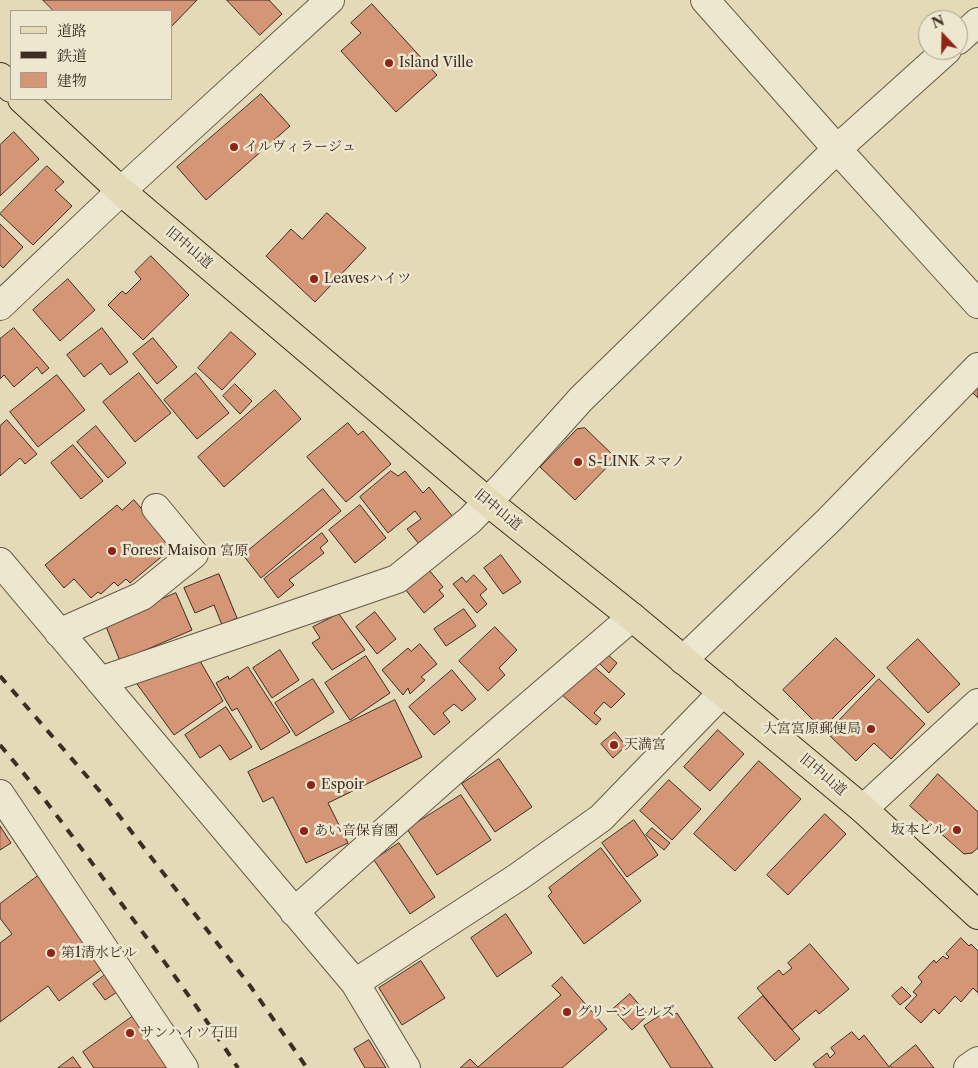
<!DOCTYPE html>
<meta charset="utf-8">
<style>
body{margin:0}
#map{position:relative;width:978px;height:1068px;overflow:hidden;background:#e4dab7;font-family:"Libre Caslon Text","Noto Serif JP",serif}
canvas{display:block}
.legend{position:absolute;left:10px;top:10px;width:162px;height:90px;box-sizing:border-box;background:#ede7d0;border:1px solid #a69d8a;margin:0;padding:6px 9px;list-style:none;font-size:15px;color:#3c2e22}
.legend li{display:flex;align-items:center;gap:10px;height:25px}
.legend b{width:25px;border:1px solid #a69d8a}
.north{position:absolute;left:918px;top:10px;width:50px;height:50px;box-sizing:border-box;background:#ede7d0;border:1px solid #a69d8a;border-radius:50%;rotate:339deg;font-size:14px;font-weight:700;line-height:20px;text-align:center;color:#3c2e22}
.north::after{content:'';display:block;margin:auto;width:18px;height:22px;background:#8f2418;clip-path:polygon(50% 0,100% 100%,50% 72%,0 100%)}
</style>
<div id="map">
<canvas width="978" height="1068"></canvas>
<ul class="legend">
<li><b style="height:6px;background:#e4dab7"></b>道路</li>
<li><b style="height:6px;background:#3c2e22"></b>鉄道</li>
<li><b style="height:14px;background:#d59577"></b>建物</li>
</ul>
<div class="north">N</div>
</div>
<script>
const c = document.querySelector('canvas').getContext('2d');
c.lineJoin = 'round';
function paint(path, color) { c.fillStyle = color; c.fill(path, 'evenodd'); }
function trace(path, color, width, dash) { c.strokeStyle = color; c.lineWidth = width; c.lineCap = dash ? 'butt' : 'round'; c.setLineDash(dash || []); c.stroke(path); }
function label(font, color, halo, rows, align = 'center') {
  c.font = font + ' "Libre Caslon Text","Noto Serif JP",serif'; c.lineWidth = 5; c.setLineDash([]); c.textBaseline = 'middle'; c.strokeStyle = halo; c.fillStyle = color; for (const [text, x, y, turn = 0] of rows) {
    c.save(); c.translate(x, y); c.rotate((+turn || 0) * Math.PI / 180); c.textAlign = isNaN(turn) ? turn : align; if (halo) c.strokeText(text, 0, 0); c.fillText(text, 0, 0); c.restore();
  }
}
const building = new Path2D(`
 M 43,0 L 197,0 L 171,27 L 171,11 L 54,11 Z
 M 227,0 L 269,0 L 282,14 L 260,35 Z
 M 372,4 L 437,75 L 396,112 L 341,51 L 361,33 L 351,23 Z
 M 261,94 L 290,126 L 206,200 L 177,167 Z
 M 14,132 L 39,159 L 0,196 L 0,145 Z
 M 47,166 L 64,182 L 55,190 L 72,206 L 33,245 L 0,214 Z
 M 327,213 L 366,248 L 315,302 L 266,256 L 291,229 L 302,239 Z
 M 0,224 L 23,247 L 3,268 L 0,265 Z
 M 151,256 L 189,295 L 143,340 L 108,305 L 122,291 L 126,294 L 141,279 L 135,272 Z
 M 68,279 L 95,310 L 60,341 L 33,310 Z
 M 14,328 L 49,368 L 42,374 L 37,367 L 14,387 L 4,375 L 0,379 L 0,339 Z
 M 102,328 L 128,362 L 110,375 L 101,363 L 84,377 L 67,355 Z
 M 231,332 L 256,354 L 222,390 L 198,368 Z
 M 153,338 L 177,367 L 157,384 L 133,354 Z
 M 139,373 L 171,413 L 135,442 L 103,402 Z
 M 196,373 L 229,413 L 197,439 L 164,400 Z
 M 57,375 L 85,410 L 38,447 L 10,412 Z
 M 235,384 L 252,401 L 240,414 L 223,396 Z
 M 978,386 L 978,398 L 972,392 Z
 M 275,390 L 301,419 L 224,487 L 198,457 Z
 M 7,420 L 37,454 L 25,464 L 20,458 L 0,476 L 0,426 Z
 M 348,423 L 358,435 L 363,431 L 391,464 L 346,502 L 307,457 Z
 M 96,426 L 126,463 L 108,478 L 77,442 Z
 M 585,428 L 616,458 L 575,500 L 540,467 L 577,429 Z
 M 73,445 L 103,481 L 81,499 L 51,463 Z
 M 391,471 L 398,476 L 405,471 L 423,493 L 429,487 L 453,517 L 419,544 L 407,529 L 421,519 L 415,511 L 388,533 L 360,497 Z
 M 323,489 L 341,511 L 261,578 L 243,555 Z
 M 134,500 L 171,543 L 159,549 L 166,553 L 130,583 L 126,579 L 118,586 L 114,582 L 101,594 L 98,592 L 91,598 L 74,579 L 64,588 L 45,565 L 117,505 L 122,510 Z
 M 360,505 L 386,538 L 355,563 L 329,530 Z
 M 322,533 L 328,541 L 320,548 L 324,553 L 289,580 L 294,585 L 278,598 L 264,579 Z
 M 501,555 L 521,582 L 503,594 L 484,568 Z
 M 429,570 L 443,587 L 439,590 L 444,596 L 424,613 L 405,589 Z
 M 219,574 L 237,618 L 222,625 L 214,605 L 195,613 L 184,588 Z
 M 474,575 L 487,589 L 480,595 L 487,604 L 477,613 L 453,584 L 462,577 L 466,582 Z
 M 176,593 L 192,630 L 120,661 L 105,624 Z
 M 464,609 L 476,626 L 446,646 L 434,629 Z
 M 375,612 L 396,639 L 377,654 L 356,627 Z
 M 339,614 L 365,650 L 332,670 L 312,643 L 320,638 L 313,627 Z
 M 495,627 L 517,650 L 499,668 L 505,675 L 488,691 L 459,661 Z
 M 836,638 L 875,676 L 822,729 L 783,690 Z
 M 918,639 L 960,684 L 928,713 L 887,668 Z
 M 420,644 L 437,664 L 421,677 L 425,680 L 410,694 L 408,688 L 403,695 L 382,670 L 408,648 L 411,651 Z
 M 280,650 L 299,680 L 272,698 L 253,668 Z
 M 196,654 L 223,701 L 174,735 L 137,684 L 167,662 Z
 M 608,655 L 617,663 L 609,673 L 600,664 Z
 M 366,656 L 390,693 L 350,720 L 325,683 Z
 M 590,663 L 625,694 L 611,708 L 604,702 L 594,713 L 601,719 L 596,725 L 561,694 Z
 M 248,667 L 290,732 L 261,750 L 237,708 L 232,711 L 216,683 L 228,676 L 229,679 Z
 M 452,670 L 476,699 L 462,711 L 454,704 L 443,713 L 450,722 L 434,735 L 409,707 Z
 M 313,679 L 334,712 L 296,736 L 275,703 Z
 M 879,679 L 925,724 L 891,759 L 874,743 L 856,761 L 827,733 Z
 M 395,700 L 422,757 L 328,803 L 348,843 L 306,863 L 273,797 L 263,802 L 248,772 Z
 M 226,707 L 252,747 L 230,760 L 220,745 L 200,758 L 185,735 Z
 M 718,730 L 744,754 L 710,791 L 684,767 Z
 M 615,732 L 626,746 L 613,758 L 601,744 Z
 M 499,759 L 532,807 L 495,832 L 462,784 Z
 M 759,761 L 801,799 L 735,871 L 694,834 Z
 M 938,774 L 978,812 L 978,848 L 972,853 L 964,854 L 910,806 Z
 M 669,780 L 701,809 L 672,840 L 640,811 Z
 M 461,795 L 491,840 L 437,875 L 407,829 Z
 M 825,814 L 846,834 L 788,895 L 767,875 Z
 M 634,820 L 658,855 L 627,877 L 602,843 Z
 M 0,826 L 11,843 L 0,850 Z
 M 652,828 L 670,843 L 664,850 L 646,835 Z
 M 399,843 L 435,897 L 410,914 L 374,860 Z
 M 601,848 L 641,901 L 584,944 L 548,896 L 552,892 L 549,888 Z
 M 42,873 L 109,964 L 59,1001 L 48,986 L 0,1022 L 0,943 L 12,934 L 0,918 L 0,904 Z
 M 506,914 L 532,953 L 497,977 L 471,938 Z
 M 961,938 L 969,946 L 971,944 L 978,951 L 978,993 L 973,988 L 961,1002 L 955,996 L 939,1014 L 934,1009 L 921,1023 L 905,1008 L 917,995 L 913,992 L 922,982 L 918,977 L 934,960 L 936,963 L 943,956 L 947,959 L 949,957 L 946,954 Z
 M 810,944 L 849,989 L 819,1014 L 816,1010 L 792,1030 L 757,988 L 779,970 L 783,975 L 792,968 L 788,963 Z
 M 421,961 L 445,998 L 402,1025 L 379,988 Z
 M 105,975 L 117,992 L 105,1000 L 93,984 Z
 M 562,977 L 607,1029 L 562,1068 L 460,1068 L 470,1059 L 478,1067 L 561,995 L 552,986 Z
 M 902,987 L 911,996 L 900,1005 L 892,996 Z
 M 630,994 L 648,1015 L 632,1030 L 613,1009 Z
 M 763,996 L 800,1039 L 775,1061 L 738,1018 Z
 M 667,1011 L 671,1017 L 677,1013 L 713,1068 L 671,1068 L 644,1026 Z
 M 136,1014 L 175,1068 L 94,1068 L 83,1052 Z
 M 852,1032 L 859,1040 L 864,1035 L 890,1068 L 816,1068 L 813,1064 L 827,1053 L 830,1058 L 835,1053 L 831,1048 Z
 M 369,1040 L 386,1068 L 365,1068 L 354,1049 Z
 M 916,1045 L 934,1068 L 892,1068 L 890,1066 Z
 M 73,1057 L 81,1068 L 58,1068 Z`);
paint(building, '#d59577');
trace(building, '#3c2e22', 1);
const minor = new Path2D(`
 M 705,0 L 837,149 L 978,304
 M 958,40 L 978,22
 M 0,306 L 121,191 L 330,0
 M 0,562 L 355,983 L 406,1068
 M 59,633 L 142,596 L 194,554 L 156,508
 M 683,660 L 829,520 L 978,367
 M 100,681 L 397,579 L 470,520 L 501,488 L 581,399 L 837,149 L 947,50
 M 0,794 L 184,1068
 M 863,809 L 978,703
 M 294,912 L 461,764 L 632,617
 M 355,983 L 518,877 L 601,818 L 723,692
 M 968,1068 L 978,1061`);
const major = new Path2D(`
 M 0,77 L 11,88
 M 22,99 L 121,191 L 488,502 L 632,617 L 863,809 L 978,915`);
trace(minor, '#665947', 30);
trace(major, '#3c2e22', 30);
trace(minor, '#ede7d0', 28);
trace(major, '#e4dab7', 28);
trace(new Path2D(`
 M 0,676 L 104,796 L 251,987 L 307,1068
 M 0,745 C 43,795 82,849 121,903 C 161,957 201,1011 238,1068`), '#3c2e22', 4, [9, 9]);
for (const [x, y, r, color] of [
 [389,63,5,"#8f2418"],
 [234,147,5,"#8f2418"],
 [314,279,5,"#8f2418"],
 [578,462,5,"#8f2418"],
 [112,551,5,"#8f2418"],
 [871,729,5,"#8f2418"],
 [614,745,5,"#8f2418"],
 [311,785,5,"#8f2418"],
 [957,830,5,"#8f2418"],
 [304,831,5,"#8f2418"],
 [51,953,5,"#8f2418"],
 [567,1012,5,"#8f2418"],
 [130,1033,5,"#8f2418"]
]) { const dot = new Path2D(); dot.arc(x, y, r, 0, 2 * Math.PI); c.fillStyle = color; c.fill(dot); trace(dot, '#ede7d0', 2); }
label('14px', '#3c2e22', '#ede7d0', [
 ["Island Ville",399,63],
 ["イルヴィラージュ",244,147],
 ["Leavesハイツ",324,279],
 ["S-LINK ヌマノ",588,462],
 ["Forest Maison 宮原",122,551],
 ["大宮宮原郵便局",861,729,"right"],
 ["天満宮",624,745],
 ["Espoir",321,785],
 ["坂本ビル",947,830,"right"],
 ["あい音保育園",314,831],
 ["第1清水ビル",61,953],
 ["グリーンヒルズ",577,1012],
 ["サンハイツ石田",140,1033]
], 'left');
label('14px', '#3c2e22', '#ede7d0', [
 ["旧中山道",189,248,40],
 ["旧中山道",498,510,39],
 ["旧中山道",823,775,40]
]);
</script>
